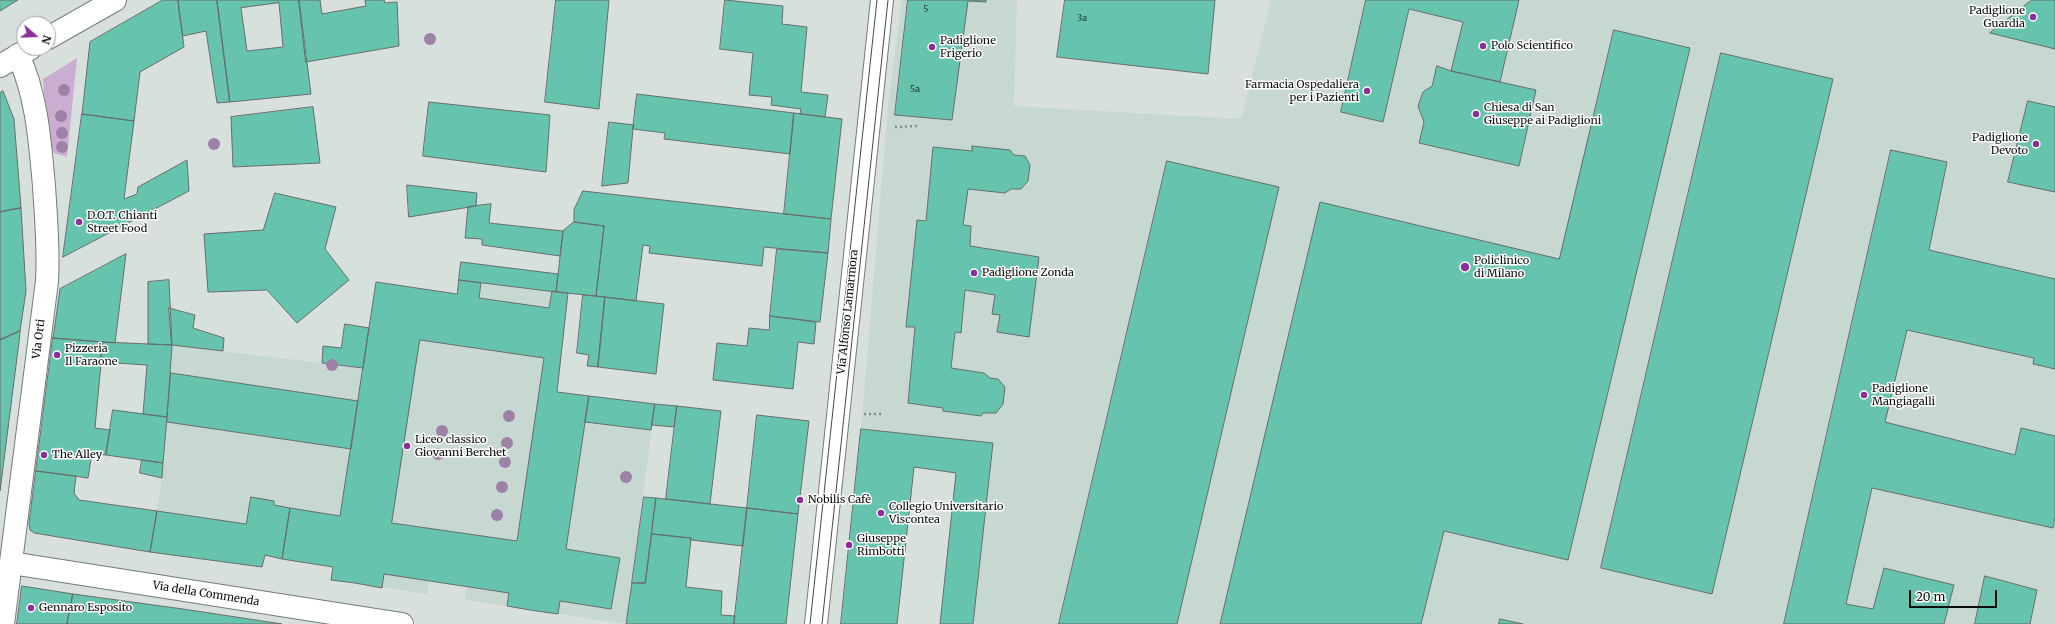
<!DOCTYPE html>
<meta charset="utf-8">
<style>
body{margin:0}
#map{position:relative;width:2055px;height:624px;overflow:hidden;background:#d8e0de;font-family:Merriweather,serif}
canvas{display:block}
.north{position:absolute;left:16px;top:16px;width:40px;height:40px;box-sizing:border-box;background:#fff;border:1px solid #9d9f9e;border-radius:50%;rotate:109deg;font-size:11px;font-weight:700;line-height:16px;text-align:center;color:#0b0e0d}
.north::after{content:'';display:block;margin:auto;width:14px;height:18px;background:#8b309b;clip-path:polygon(50% 0,100% 100%,50% 72%,0 100%)}
.scale{position:absolute;left:1909px;top:590px;width:88px;height:18px;box-sizing:border-box;border:2px solid #0b0e0d;border-top:0;padding-left:5px;font-size:12px;line-height:14px;white-space:nowrap;color:#0b0e0d;-webkit-text-stroke:3px #fff;paint-order:stroke}
</style>
<div id="map">
<canvas width="2055" height="624"></canvas>
<div class="north">N</div>
<div class="scale">20 m</div>
</div>
<script>
const c = document.querySelector('canvas').getContext('2d');
c.lineJoin = 'round';
function paint(path, color) { c.fillStyle = color; c.fill(path, 'evenodd'); }
function trace(path, color, width, dash) { c.strokeStyle = color; c.lineWidth = width; c.lineCap = dash ? 'butt' : 'round'; c.setLineDash(dash || []); c.stroke(path); }
function label(font, color, halo, rows, align = 'center') {
  c.font = font + ' Merriweather,serif'; c.lineWidth = 3; c.setLineDash([]); c.textBaseline = 'middle'; c.strokeStyle = halo; c.fillStyle = color; for (const [text, x, y, turn = 0] of rows) {
    c.save(); c.translate(x, y); c.rotate((+turn || 0) * Math.PI / 180); c.textAlign = isNaN(turn) ? turn : align; if (halo) c.strokeText(text, 0, 0); c.fillText(text, 0, 0); c.restore();
  }
}
paint(new Path2D(`
 M 902,0 L 1017,0 L 1014,106 L 1241,119 L 1271,0 L 2055,0 L 2055,624 L 973,624 L 993,443 L 861,429 L 888,105 Z
 M 459,280 L 568,293 L 557,392 L 655,404 L 626,624 L 465,600 L 466,587 L 429,582 L 427,594 L 331,580 L 333,567 L 265,556 L 262,567 L 150,552 L 162,478 L 172,345 L 363,368 L 457,294 Z`), '#c7d8d3');
paint(new Path2D(`
 M 77,58 L 67,157 L 54,153 L 48,143 L 43,79 Z`), '#ccadd2');
const building = new Path2D(`
 M 0,0 L 18,0 L 0,11 Z
 M 163,0 L 178,0 L 184,47 L 140,72 L 134,121 L 82,114 L 90,42 Z
 M 178,0 L 217,0 L 230,102 L 217,103 L 206,31 L 183,36 Z
 M 217,0 L 299,0 L 311,94 L 230,102 ZM 279,3 L 283,47 L 247,51 L 241,8 Z
 M 299,0 L 320,0 L 322,14 L 366,6 L 365,0 L 384,0 L 385,3 L 397,2 L 399,46 L 306,62 Z
 M 556,0 L 609,0 L 599,109 L 545,102 Z
 M 725,0 L 783,6 L 782,24 L 807,27 L 801,92 L 828,95 L 825,117 L 800,114 L 801,109 L 771,105 L 772,97 L 749,95 L 753,53 L 720,49 Z
 M 908,0 L 986,0 L 986,2 L 968,1 L 952,120 L 895,115 Z
 M 1065,0 L 1215,0 L 1208,74 L 1057,57 Z
 M 1366,0 L 1519,0 L 1500,82 L 1451,71 L 1463,22 L 1409,9 L 1383,122 L 1341,112 Z
 M 2032,0 L 2055,0 L 2055,49 L 1990,33 Z
 M 1614,30 L 1690,48 L 1568,560 L 1444,531 L 1421,624 L 1220,624 L 1320,202 L 1559,259 Z
 M 1721,53 L 1833,79 L 1712,594 L 1601,568 Z
 M 1437,66 L 1451,71 L 1536,90 L 1519,166 L 1419,143 L 1424,122 L 1418,106 L 1423,92 L 1432,86 Z
 M 3,91 L 14,119 L 21,208 L 0,212 L 0,93 Z
 M 637,94 L 794,113 L 790,154 L 664,139 L 665,133 L 633,129 Z
 M 2028,101 L 2055,107 L 2055,192 L 2008,182 Z
 M 429,102 L 550,115 L 546,172 L 423,156 Z
 M 313,107 L 320,163 L 233,167 L 231,117 Z
 M 794,113 L 842,119 L 831,219 L 784,214 Z
 M 82,114 L 134,121 L 124,199 L 137,194 L 138,187 L 187,160 L 189,191 L 63,257 Z
 M 609,122 L 634,125 L 633,129 L 628,183 L 602,186 Z
 M 972,146 L 1010,150 L 1014,155 L 1025,156 L 1030,165 L 1028,181 L 1021,189 L 1011,189 L 1005,193 L 968,189 L 963,225 L 971,226 L 970,246 L 1039,257 L 1029,337 L 997,332 L 1000,315 L 992,314 L 995,295 L 965,290 L 961,333 L 955,332 L 951,368 L 984,373 L 990,378 L 998,379 L 1005,387 L 1003,404 L 996,413 L 983,413 L 981,416 L 943,411 L 943,408 L 908,403 L 915,327 L 906,327 L 917,220 L 926,221 L 933,147 L 972,151 Z
 M 1891,150 L 1947,162 L 1929,250 L 2055,279 L 2055,369 L 2033,364 L 2034,358 L 1907,330 L 1885,422 L 2015,455 L 2021,428 L 2055,436 L 2055,517 L 2053,528 L 1872,488 L 1846,604 L 1873,609 L 1884,568 L 1954,585 L 1944,624 L 1784,624 Z
 M 1167,161 L 1279,187 L 1177,624 L 1059,624 Z
 M 407,185 L 477,193 L 476,206 L 409,217 Z
 M 583,191 L 831,219 L 828,253 L 764,247 L 762,266 L 649,253 L 650,246 L 643,245 L 636,301 L 596,296 L 604,226 L 574,222 L 574,210 Z
 M 275,193 L 336,207 L 325,249 L 349,280 L 297,323 L 267,290 L 208,292 L 204,234 L 263,230 Z
 M 491,204 L 489,223 L 563,231 L 560,256 L 482,245 L 482,239 L 465,238 L 468,207 Z
 M 21,208 L 26,291 L 20,331 L 0,340 L 0,212 Z
 M 574,222 L 604,226 L 596,296 L 556,292 L 563,231 Z
 M 777,249 L 828,253 L 820,322 L 770,316 Z
 M 126,254 L 115,343 L 53,338 L 60,289 Z
 M 461,262 L 558,274 L 556,292 L 459,280 Z
 M 169,280 L 172,345 L 148,344 L 148,282 Z
 M 459,280 L 481,283 L 479,298 L 549,308 L 552,291 L 568,293 L 557,392 L 589,396 L 566,549 L 620,558 L 611,609 L 560,601 L 558,614 L 530,610 L 507,606 L 509,593 L 384,574 L 382,588 L 355,583 L 331,580 L 333,567 L 282,559 L 290,508 L 340,516 L 376,282 L 457,294 ZM 420,340 L 544,358 L 517,541 L 392,523 Z
 M 583,295 L 605,297 L 598,367 L 587,366 L 589,355 L 577,353 Z
 M 605,297 L 664,304 L 656,374 L 598,367 Z
 M 169,308 L 195,315 L 193,328 L 224,338 L 223,351 L 172,345 Z
 M 770,316 L 816,322 L 814,344 L 798,342 L 793,389 L 713,380 L 717,343 L 747,346 L 749,328 L 769,330 Z
 M 345,324 L 369,328 L 363,368 L 322,363 L 323,346 L 341,348 Z
 M 20,331 L 19,342 L 0,491 L 0,340 Z
 M 53,338 L 103,342 L 95,428 L 110,430 L 106,455 L 92,453 L 88,478 L 36,471 Z
 M 103,342 L 172,345 L 167,417 L 143,414 L 147,365 L 100,362 Z
 M 171,373 L 358,401 L 351,449 L 167,422 Z
 M 589,396 L 655,404 L 651,430 L 585,422 Z
 M 655,404 L 677,406 L 674,427 L 652,425 Z
 M 677,406 L 721,411 L 710,504 L 666,499 Z
 M 113,410 L 167,417 L 163,463 L 106,455 Z
 M 757,415 L 809,421 L 798,514 L 747,508 Z
 M 861,429 L 993,443 L 973,624 L 940,624 L 956,473 L 914,467 L 897,624 L 841,624 Z
 M 142,460 L 163,463 L 162,478 L 140,473 Z
 M 36,471 L 76,476 L 74,493 L 79,500 L 157,511 L 150,552 L 34,533 L 30,530 L 29,524 Z
 M 251,497 L 274,501 L 274,505 L 290,508 L 282,559 L 265,555 L 262,567 L 150,552 L 157,511 L 246,524 Z
 M 644,497 L 656,498 L 645,583 L 632,583 Z
 M 656,498 L 747,508 L 743,546 L 691,540 L 691,538 L 652,534 Z
 M 747,508 L 798,514 L 786,624 L 734,624 Z
 M 652,534 L 691,538 L 686,587 L 722,591 L 721,615 L 735,616 L 734,624 L 626,624 L 632,583 L 645,583 Z
 M 1985,576 L 2037,590 L 2030,624 L 1975,624 Z
 M 22,586 L 73,594 L 67,624 L 17,624 Z
 M 73,594 L 183,609 L 282,624 L 67,624 Z
 M 1500,619 L 1523,624 L 1499,624 Z`);
paint(building, '#66c3ad');
trace(building, '#676e6c', 1);
const minor = new Path2D(`
 M 11,563 L 402,624
 M 3,624 L 47,281 C 49,249 46,218 44,186 C 40,143 37,95 18,55
 M 816,624 L 882,0`);
const tertiary = new Path2D(`
 M 48,38 L 115,0
 M 0,66 L 31,48`);
trace(minor, '#737b78', 24);
trace(tertiary, '#737b78', 24);
trace(new Path2D(`
 M 895,127 L 918,126
 M 864,414 L 882,414`), '#868c8a', 2.5, [2, 3]);
trace(minor, '#fff', 22);
trace(tertiary, '#fff', 22);
trace(new Path2D(`
 M 810,624 L 877,0
 M 822,624 L 888,0`), '#454948', 1);
c.fillStyle = '#9e81a6';
for (const [x, y] of [
 [430,39],
 [64,90],
 [61,116],
 [62,133],
 [214,144],
 [62,147],
 [332,365],
 [509,416],
 [442,431],
 [507,443],
 [438,454],
 [505,462],
 [626,477],
 [502,487],
 [497,515]
]) { c.beginPath(); c.arc(x, y, 6, 0, 2 * Math.PI); c.fill(); }
for (const [x, y, r, color] of [
 [2033,17,4,"#8b309b"],
 [1483,46,4,"#8b309b"],
 [932,47,4,"#8b309b"],
 [1367,91,4,"#8b309b"],
 [1476,114,4,"#8b309b"],
 [2036,144,4,"#8b309b"],
 [79,222,4,"#8b309b"],
 [1465,267,5,"#8b309b"],
 [974,273,4,"#8b309b"],
 [57,355,4,"#8b309b"],
 [1864,395,4,"#8b309b"],
 [407,446,4,"#8b309b"],
 [44,455,4,"#8b309b"],
 [800,500,4,"#8b309b"],
 [881,513,4,"#8b309b"],
 [849,545,4,"#8b309b"],
 [31,608,4,"#8b309b"]
]) { const dot = new Path2D(); dot.arc(x, y, r, 0, 2 * Math.PI); c.fillStyle = color; c.fill(dot); trace(dot, '#fff', 1.5); }
label('9px', '#223b35', null, [
 ["5",926,9],
 ["3a",1082,18],
 ["5a",915,89]
]);
label('11px', '#0b0e0d', '#fff', [
 ["Padiglione",2025,11,"right"],
 ["Guardia",2025,24,"right"],
 ["Padiglione",940,41],
 ["Frigerio",940,54],
 ["Polo Scientifico",1491,46],
 ["Farmacia Ospedaliera",1359,85,"right"],
 ["per i Pazienti",1359,98,"right"],
 ["Chiesa di San",1484,108],
 ["Giuseppe ai Padiglioni",1484,121],
 ["Padiglione",2028,138,"right"],
 ["Devoto",2028,151,"right"],
 ["D.O.T. Chianti",87,216],
 ["Street Food",87,229],
 ["Policlinico",1474,261],
 ["di Milano",1474,274],
 ["Padiglione Zonda",982,273],
 ["Pizzeria",65,349],
 ["Il Faraone",65,362],
 ["Padiglione",1872,389],
 ["Mangiagalli",1872,402],
 ["Liceo classico",415,440],
 ["Giovanni Berchet",415,453],
 ["The Alley",52,455],
 ["Nobilis Cafè",808,500],
 ["Collegio Universitario",889,507],
 ["Viscontea",889,520],
 ["Giuseppe",857,539],
 ["Rimbotti",857,552],
 ["Gennaro Esposito",39,608]
], 'left');
label('11px', '#0b0e0d', '#fff', [
 ["Via Alfonso Lamarmora",848,312,-84],
 ["Via Orti",39,339,-83],
 ["Via della Commenda",206,594,9]
]);
</script>
